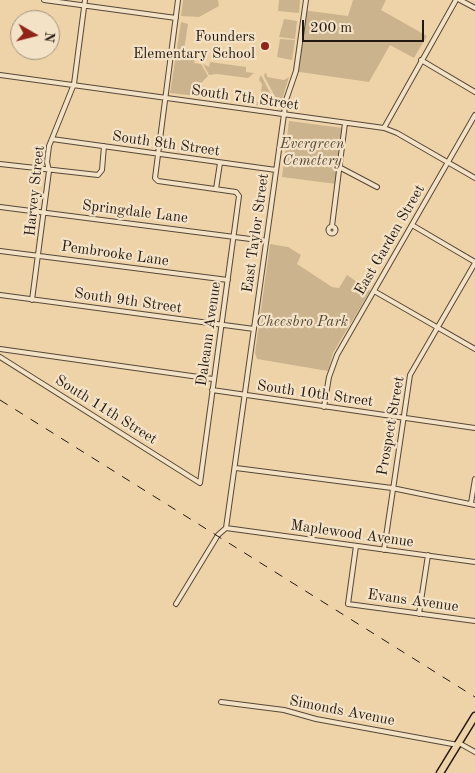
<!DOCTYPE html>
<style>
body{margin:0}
#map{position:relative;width:475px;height:773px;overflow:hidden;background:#eed3a8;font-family:"Old Standard TT",serif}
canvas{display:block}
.north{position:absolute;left:10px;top:10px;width:50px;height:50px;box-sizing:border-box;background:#f4e2c6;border:1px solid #a0927e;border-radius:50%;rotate:98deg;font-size:14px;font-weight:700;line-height:20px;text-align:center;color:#231912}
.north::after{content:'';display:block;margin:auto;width:18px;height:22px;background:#8f2418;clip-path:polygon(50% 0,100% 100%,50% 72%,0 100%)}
.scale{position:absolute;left:302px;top:20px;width:122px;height:22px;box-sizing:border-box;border:2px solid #231912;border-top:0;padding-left:6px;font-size:15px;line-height:18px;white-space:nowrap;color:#231912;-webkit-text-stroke:4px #f4e2c6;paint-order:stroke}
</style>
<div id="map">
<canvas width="475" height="773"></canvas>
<div class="north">N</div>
<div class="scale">200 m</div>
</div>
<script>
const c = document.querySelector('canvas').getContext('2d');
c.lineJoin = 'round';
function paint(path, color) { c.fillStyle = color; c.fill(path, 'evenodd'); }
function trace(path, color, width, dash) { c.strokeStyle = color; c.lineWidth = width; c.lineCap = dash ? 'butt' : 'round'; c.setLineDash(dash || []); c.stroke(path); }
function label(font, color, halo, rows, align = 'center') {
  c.font = font + ' "Old Standard TT",serif'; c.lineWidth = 4.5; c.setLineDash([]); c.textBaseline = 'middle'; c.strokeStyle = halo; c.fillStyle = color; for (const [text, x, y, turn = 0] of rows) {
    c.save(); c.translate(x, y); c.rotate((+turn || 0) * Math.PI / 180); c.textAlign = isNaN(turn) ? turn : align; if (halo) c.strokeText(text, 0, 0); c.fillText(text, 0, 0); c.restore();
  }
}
paint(new Path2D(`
 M 183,0 L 228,0 L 218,0 L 219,6 L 199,17 L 181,16 Z
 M 279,0 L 300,0 L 299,13 L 278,11 Z
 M 353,0 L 386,0 L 381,10 L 427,36 L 414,58 L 390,45 L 369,82 L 293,71 L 302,10 L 348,16 Z
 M 284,19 L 297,21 L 295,39 L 279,37 Z
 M 181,22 L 188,24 L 184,50 L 187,51 L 186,57 L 195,59 L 194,63 L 201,64 L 208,76 L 201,83 L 197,96 L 170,93 Z
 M 280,39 L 295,40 L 292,60 L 277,57 Z
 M 210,62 L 246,67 L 246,72 L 254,73 L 248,78 L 217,74 L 209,75 L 203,64 L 209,67 Z
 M 265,73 L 267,74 L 267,77 L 284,80 L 289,77 L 280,106 L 264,76 Z
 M 261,75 L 278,108 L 256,105 L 257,102 L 260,103 L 262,84 L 259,80 Z
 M 289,121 L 343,128 L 336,184 L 282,177 Z
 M 270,244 L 288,247 L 301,255 L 297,264 L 332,287 L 339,288 L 347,275 L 370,291 L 333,353 L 328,371 L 257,359 L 255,353 Z`), '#cbb38e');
const street = new Path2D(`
 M 44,0 L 176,18
 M 460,0 L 475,8
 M 421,60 L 475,92
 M 0,75 L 384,128 L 397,133 L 475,178
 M 384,128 L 456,0
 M 52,139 L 276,170
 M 0,164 L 98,175 L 102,170 L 104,146
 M 339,167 L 377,187
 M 216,189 L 220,163
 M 0,207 L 266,241
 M 412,225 L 475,262
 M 332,226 L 345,123
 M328.5 230a3.5 3.5 0 1 1 7 0a3.5 3.5 0 1 1-7 0Z
 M 0,251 L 228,280
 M 374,291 L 475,349
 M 0,295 L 254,329
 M 32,300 L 49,171 L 47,162 L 49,146 L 74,84 L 85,0
 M 0,349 L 213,379
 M 0,357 L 200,483 L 239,196 L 236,192 L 158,181 L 155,178 L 178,0
 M 212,390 L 475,428
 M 324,407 L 329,377 L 337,355 L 475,115
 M 236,468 L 392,488 L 475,505
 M 471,503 L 475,479
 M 226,528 L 475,562
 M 356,546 L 348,604 L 475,621
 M 384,550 L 410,375 L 475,263
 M 176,604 L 218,535 L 226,528 L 286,100 L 296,71 L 306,0
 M 419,614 L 428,555
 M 221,702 L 284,710 L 316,719 L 458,745
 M 459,743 L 475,752`);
const primary = new Path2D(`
 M 440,773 L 475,716`);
trace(street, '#564838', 6);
trace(primary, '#231912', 9);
trace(street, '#f4e2c6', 4);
trace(primary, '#eed3a8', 6);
trace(new Path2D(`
 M 0,400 L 475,697`), '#231912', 1, [9, 9]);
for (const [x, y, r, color] of [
 [265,46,5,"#8f2418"]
]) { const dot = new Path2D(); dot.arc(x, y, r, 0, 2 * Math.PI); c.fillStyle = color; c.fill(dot); trace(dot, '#f4e2c6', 2); }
label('15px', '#231912', '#f4e2c6', [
 ["Founders",255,37],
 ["Elementary School",255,54]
], 'right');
label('15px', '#231912', '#f4e2c6', [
 ["South 7th Street",245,98,8],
 ["South 8th Street",166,144,8],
 ["Harvey Street",35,191,-84],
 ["Springdale Lane",135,212,7],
 ["East Taylor Street",256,233,-82],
 ["East Garden Street",390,240,-60],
 ["Pembrooke Lane",115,254,8],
 ["South 9th Street",128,301,8],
 ["Daleann Avenue",209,334,-82],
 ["South 10th Street",315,394,8],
 ["South 11th Street",106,410,32],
 ["Prospect Street",391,426,-80],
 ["Maplewood Avenue",352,534,8],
 ["Evans Avenue",413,601,8],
 ["Simonds Avenue",342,711,11]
]);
label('italic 15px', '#554737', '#f4e2c6', [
 ["Evergreen",312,144],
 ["Cemetery",312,161],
 ["Cheesbro Park",302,322]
]);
</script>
